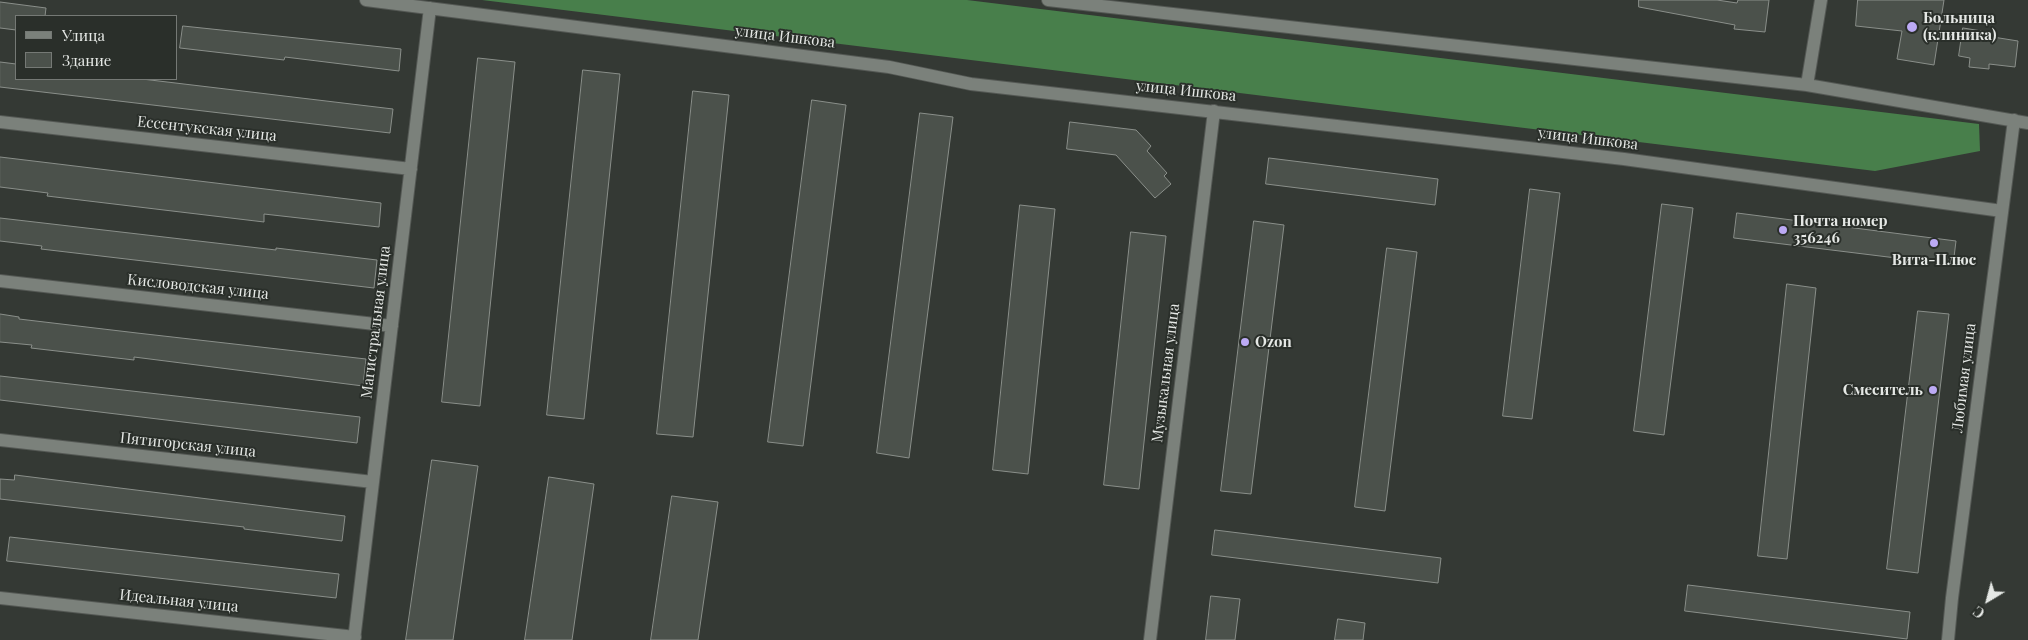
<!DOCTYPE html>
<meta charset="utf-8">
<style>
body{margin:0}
#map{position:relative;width:2028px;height:640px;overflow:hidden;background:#343934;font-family:"Playfair Display",serif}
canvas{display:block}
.legend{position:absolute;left:15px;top:15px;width:162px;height:65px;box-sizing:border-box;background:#2a2f2a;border:1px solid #757975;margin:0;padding:6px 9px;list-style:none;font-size:15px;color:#e5e8e5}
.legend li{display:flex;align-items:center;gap:10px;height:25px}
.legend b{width:25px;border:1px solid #757975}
.north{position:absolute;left:1963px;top:575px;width:50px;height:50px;-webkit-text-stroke:4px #2a2f2a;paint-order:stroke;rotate:217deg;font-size:14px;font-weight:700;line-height:20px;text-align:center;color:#e5e8e5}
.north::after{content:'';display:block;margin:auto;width:18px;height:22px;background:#e5e8e5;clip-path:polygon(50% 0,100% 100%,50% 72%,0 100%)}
</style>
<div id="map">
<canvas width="2028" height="640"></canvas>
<ul class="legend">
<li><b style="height:6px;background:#7b817b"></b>Улица</li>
<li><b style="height:14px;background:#4b514b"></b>Здание</li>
</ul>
<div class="north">С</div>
</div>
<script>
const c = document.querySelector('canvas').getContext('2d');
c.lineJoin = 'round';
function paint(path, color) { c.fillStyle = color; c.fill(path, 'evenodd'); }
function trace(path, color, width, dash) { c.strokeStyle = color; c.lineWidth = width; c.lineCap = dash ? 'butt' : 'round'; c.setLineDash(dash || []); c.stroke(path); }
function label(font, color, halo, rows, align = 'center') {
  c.font = font + ' "Playfair Display",serif'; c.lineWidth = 4; c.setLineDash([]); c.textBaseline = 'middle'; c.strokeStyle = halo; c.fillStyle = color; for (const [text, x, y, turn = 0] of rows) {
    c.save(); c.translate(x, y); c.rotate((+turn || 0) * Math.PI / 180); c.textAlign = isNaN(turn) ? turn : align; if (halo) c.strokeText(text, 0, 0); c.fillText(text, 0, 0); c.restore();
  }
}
paint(new Path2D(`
 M 482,0 L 967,0 L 1979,124 L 1980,151 L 1875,171 Z`), '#487f4b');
const building = new Path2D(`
 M 1639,0 L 1717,0 L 1737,3 L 1738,0 L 1769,0 L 1765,32 L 1734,29 L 1735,25 L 1639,7 Z
 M 1858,0 L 1944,0 L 1934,65 L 1897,59 L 1902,31 L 1856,26 Z
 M 0,2 L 46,8 L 45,16 L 16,16 L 16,30 L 0,28 Z
 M 183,26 L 401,49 L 399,71 L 285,57 L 284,60 L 180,48 Z
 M 1963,28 L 1994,33 L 1993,37 L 2018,41 L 2015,67 L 1989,64 L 1989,69 L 1969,67 L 1970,58 L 1959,56 Z
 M 478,58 L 515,62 L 480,406 L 442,402 Z
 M 0,62 L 16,64 L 16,79 L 142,79 L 393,109 L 390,133 L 0,87 Z
 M 583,70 L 620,74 L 584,419 L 547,415 Z
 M 693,91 L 729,95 L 693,437 L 657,434 Z
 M 812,100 L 846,105 L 803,446 L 768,442 Z
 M 920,113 L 953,117 L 909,458 L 877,453 Z
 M 1070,122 L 1136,130 L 1151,146 L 1147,151 L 1167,173 L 1164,176 L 1171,184 L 1155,198 L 1116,155 L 1067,149 Z
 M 0,157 L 381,203 L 379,227 L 264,214 L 264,222 L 47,196 L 48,193 L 0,187 Z
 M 1269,158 L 1438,179 L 1435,205 L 1266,184 Z
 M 1530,189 L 1560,193 L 1532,419 L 1503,416 Z
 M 1662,204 L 1693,208 L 1664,435 L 1634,431 Z
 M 1020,205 L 1055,209 L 1028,474 L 993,470 Z
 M 1737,213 L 1956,241 L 1953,265 L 1734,238 Z
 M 0,218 L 276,250 L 276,248 L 377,260 L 374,288 L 41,249 L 42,246 L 0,241 Z
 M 1254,221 L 1284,225 L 1251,494 L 1221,491 Z
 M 1131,232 L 1166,236 L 1139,489 L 1104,485 Z
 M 1387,248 L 1417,252 L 1385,511 L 1355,507 Z
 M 1787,284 L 1816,288 L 1787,559 L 1758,556 Z
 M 1918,311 L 1949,314 L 1918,573 L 1887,569 Z
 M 0,314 L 19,317 L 19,319 L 137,333 L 366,359 L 363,386 L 134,357 L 134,360 L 31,348 L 32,345 L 0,342 Z
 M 0,376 L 360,417 L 357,443 L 0,400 Z
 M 432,460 L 478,466 L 453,640 L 406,640 Z
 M 15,475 L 345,516 L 342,541 L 244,529 L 244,527 L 0,499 L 0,479 L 14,480 Z
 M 549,477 L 594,484 L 572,640 L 525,640 Z
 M 672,496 L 718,502 L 698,640 L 651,640 Z
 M 1215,530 L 1441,558 L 1438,583 L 1212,555 Z
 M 10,537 L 339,574 L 336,598 L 7,561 Z
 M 1688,585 L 1910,612 L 1907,639 L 1685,611 Z
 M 1211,596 L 1240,599 L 1235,640 L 1206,640 Z
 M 1338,619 L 1365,623 L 1363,640 L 1335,640 Z`);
paint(building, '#4b514b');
trace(building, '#8a8f8a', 1);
const street = new Path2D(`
 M 366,0 L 889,67 L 971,84 L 1624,159 L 2002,211
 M 1048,0 L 1807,85 L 2028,123
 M 1807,85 L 1821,0
 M 0,122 L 411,169
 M 0,281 L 392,326
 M 0,440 L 373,482
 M 0,598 L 355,637
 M 354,640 L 430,8
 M 1150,640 L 1214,111
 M 1948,640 L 1952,598 L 2014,120`);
trace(street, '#545854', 14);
trace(street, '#7b817b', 12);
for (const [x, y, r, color] of [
 [1912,27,6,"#bcaaf5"],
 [1783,230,5,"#bcaaf5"],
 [1934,243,5,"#bcaaf5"],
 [1245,342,5,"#bcaaf5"],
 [1933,390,5,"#bcaaf5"]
]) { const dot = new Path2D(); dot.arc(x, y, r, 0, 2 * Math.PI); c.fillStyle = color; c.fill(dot); trace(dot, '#2a2f2a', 2); }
label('bold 15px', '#e5e8e5', '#2a2f2a', [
 ["Больница",1923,18],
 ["(клиника)",1923,35],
 ["Почта номер",1793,221],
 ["356246",1793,238],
 ["Вита-Плюс",1934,260,"center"],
 ["Ozon",1255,342],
 ["Смеситель",1923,390,"right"]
], 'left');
label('15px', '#e5e8e5', '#2a2f2a', [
 ["улица Ишкова",785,37,7],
 ["улица Ишкова",1186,91,6],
 ["Ессентукская улица",207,129,6],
 ["улица Ишкова",1588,139,7],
 ["Кисловодская улица",198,287,6],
 ["Магистральная улица",376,322,-83],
 ["Музыкальная улица",1166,373,-83],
 ["Любимая улица",1964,378,-83],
 ["Пятигорская улица",188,445,6],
 ["Идеальная улица",179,601,6]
]);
</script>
